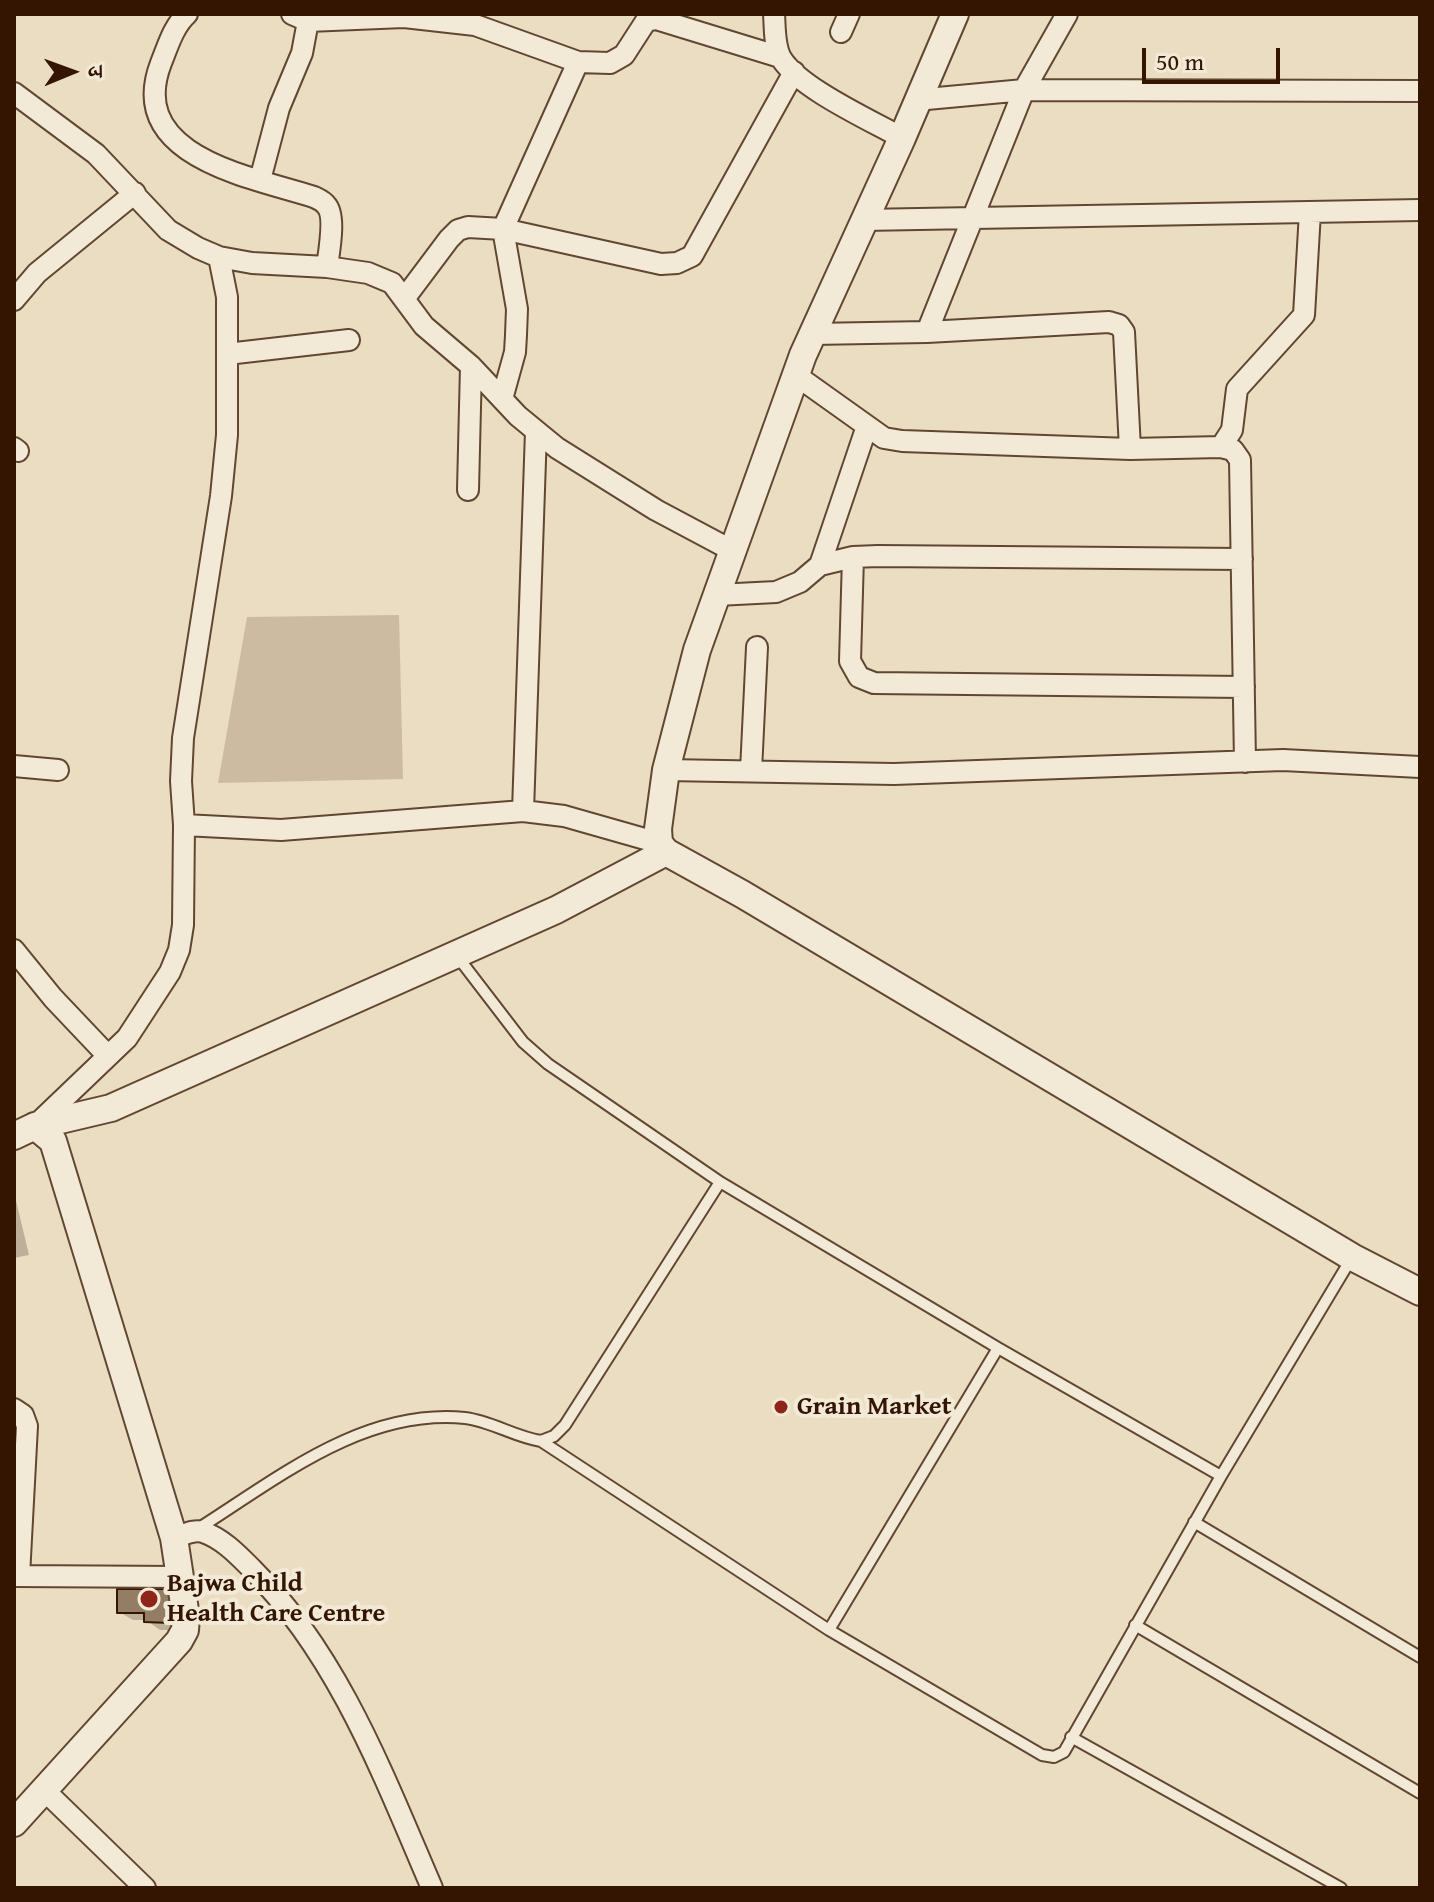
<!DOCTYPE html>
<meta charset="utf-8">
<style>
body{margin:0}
#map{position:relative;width:1434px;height:1902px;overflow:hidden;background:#ebddc1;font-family:"Gentium Book Plus","Noto Serif Devanagari",serif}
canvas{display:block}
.frame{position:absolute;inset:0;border:16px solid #331502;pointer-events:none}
.north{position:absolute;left:32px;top:32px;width:80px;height:80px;-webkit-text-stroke:6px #f2e9d7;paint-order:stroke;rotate:89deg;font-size:22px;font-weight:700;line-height:32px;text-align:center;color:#331502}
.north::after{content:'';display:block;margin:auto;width:28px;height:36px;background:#331502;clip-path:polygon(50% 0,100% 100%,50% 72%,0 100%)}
.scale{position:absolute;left:1142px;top:48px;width:138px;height:36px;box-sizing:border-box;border:4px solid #331502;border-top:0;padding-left:10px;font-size:24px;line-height:28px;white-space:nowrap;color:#331502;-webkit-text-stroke:6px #f2e9d7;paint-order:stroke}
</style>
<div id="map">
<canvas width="1434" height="1902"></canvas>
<div class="frame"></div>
<div class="north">उ</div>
<div class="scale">50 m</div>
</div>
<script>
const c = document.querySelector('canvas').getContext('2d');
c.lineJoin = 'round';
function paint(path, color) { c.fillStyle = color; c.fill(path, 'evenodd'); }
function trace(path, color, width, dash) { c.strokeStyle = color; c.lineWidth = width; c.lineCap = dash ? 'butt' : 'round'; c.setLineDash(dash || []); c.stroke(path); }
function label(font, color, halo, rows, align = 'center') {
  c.font = font + ' "Gentium Book Plus",serif'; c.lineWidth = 8; c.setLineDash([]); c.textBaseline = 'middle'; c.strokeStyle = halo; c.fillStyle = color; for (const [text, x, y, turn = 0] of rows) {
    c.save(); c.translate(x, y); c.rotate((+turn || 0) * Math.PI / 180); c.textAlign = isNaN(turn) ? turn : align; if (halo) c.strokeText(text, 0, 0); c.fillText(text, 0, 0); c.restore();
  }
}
paint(new Path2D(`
 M 399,615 L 403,779 L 218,783 L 247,617 Z`), '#ccbba1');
paint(new Path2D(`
 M 14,1192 L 29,1255 L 14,1258 Z
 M 185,1599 L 184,1630 L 160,1630 L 146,1620 L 133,1620 L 119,1612 Z`), '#0003');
const building = new Path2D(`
 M 117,1589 L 171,1589 L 171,1623 L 144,1622 L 144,1613 L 117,1613 Z`);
paint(building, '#937d65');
trace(building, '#331502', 2);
const service = new Path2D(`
 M 457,956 L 523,1042 L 548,1064 L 720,1182 L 998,1348 L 1221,1476 L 1351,1259
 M 541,1441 L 829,1630 L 1042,1755 L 1054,1757 L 1064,1752 L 1221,1476
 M 1194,1522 L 1420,1657
 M 196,1530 C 277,1479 363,1408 465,1418 C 491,1421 515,1437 541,1441 L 554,1436 L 565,1425 L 720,1182
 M 1135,1625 L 1420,1793
 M 829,1630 L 998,1348
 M 1071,1737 L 1341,1888`);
const minor = new Path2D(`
 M 187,14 C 173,27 168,46 161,63 C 125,157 252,177 314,197 C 318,199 323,201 326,205 C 336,215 329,252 327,267
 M 292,14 L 308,21 L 404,17 L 475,25 L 578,62 L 610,63 L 624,55 L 646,21 L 656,19 L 780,57
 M 774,14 C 775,27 774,46 781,58 C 799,88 870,120 902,138
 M 841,32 L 849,14
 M 14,93 L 96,154 L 168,230 L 198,248 L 219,257 L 252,263 L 327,267 L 368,273 L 392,283 L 424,326 L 471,366 L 518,416 L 557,448 L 656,510 L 733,551
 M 916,100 L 1024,90 L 1420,91
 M 260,180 L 279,108 L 302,53 L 308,21
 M 863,220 L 1420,210
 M 404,299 L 449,239 L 458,230 L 468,227 L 503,229 L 661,264 L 677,263 L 692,256 L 794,72
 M 14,300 L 37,273 L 135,193
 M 927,332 L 1024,90 L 1067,14
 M 812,334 L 927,332 L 1109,322 L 1119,325 L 1124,332 L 1130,449
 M 227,354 L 349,340
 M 797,376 L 884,438 L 902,441 L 1130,449 L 1221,447 L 1233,450 L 1240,460 L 1245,762
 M 502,399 L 515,352 L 516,335 L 517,309 L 503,229 L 578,62
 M 1221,447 L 1232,430 L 1237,389 L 1304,315 L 1310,212
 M 14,448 L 18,451
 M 468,490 L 471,366
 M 853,557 L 850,661 L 859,677 L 874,683 L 1244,687
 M 820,565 L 853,557 L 878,556 L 1242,559
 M 717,595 L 776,592 L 800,582 L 820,565 L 867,426
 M 14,766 L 58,770
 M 666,770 L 894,774 L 1283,760 L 1420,767
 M 751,771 L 757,647
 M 523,811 L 536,431
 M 184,825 L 281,830 L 523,811 L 564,816 L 659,843
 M 14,950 L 53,998 L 108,1056
 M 35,1126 L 127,1038 L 170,972 L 179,950 L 183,925 L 184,825 L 181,781 L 183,738 L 221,496 L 227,435 L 227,297 L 219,257
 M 14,1409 L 23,1415 L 27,1426 L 19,1576
 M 174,1538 C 184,1535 193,1529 203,1532 C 222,1538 239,1556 252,1569 C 339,1656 384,1777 432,1888
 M 14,1576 L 181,1577
 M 43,1789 L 145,1888`);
const tertiary = new Path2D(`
 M 955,14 L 902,138 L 803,355 L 697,650 L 666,770 L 658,829 L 659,843 L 666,852 L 742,894 L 1352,1257 L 1420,1292
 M 14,1136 L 35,1126 L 111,1108 L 556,910 L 666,852
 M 14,1823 L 179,1641 L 185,1630 L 186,1617 L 174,1538 L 53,1141 L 35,1126`);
trace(service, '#614732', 14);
trace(minor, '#614732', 24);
trace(tertiary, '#614732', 30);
trace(service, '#f2e9d7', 10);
trace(minor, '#f2e9d7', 20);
trace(tertiary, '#f2e9d7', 26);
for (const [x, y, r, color] of [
 [781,1407,8,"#8f2418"],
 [149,1599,10,"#8f2418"]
]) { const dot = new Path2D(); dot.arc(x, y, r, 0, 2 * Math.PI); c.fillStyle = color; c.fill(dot); trace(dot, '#f2e9d7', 3); }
label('bold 26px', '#331502', '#f2e9d7', [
 ["Grain Market",797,1407],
 ["Bajwa Child",167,1584],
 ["Health Care Centre",167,1614]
], 'left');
</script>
